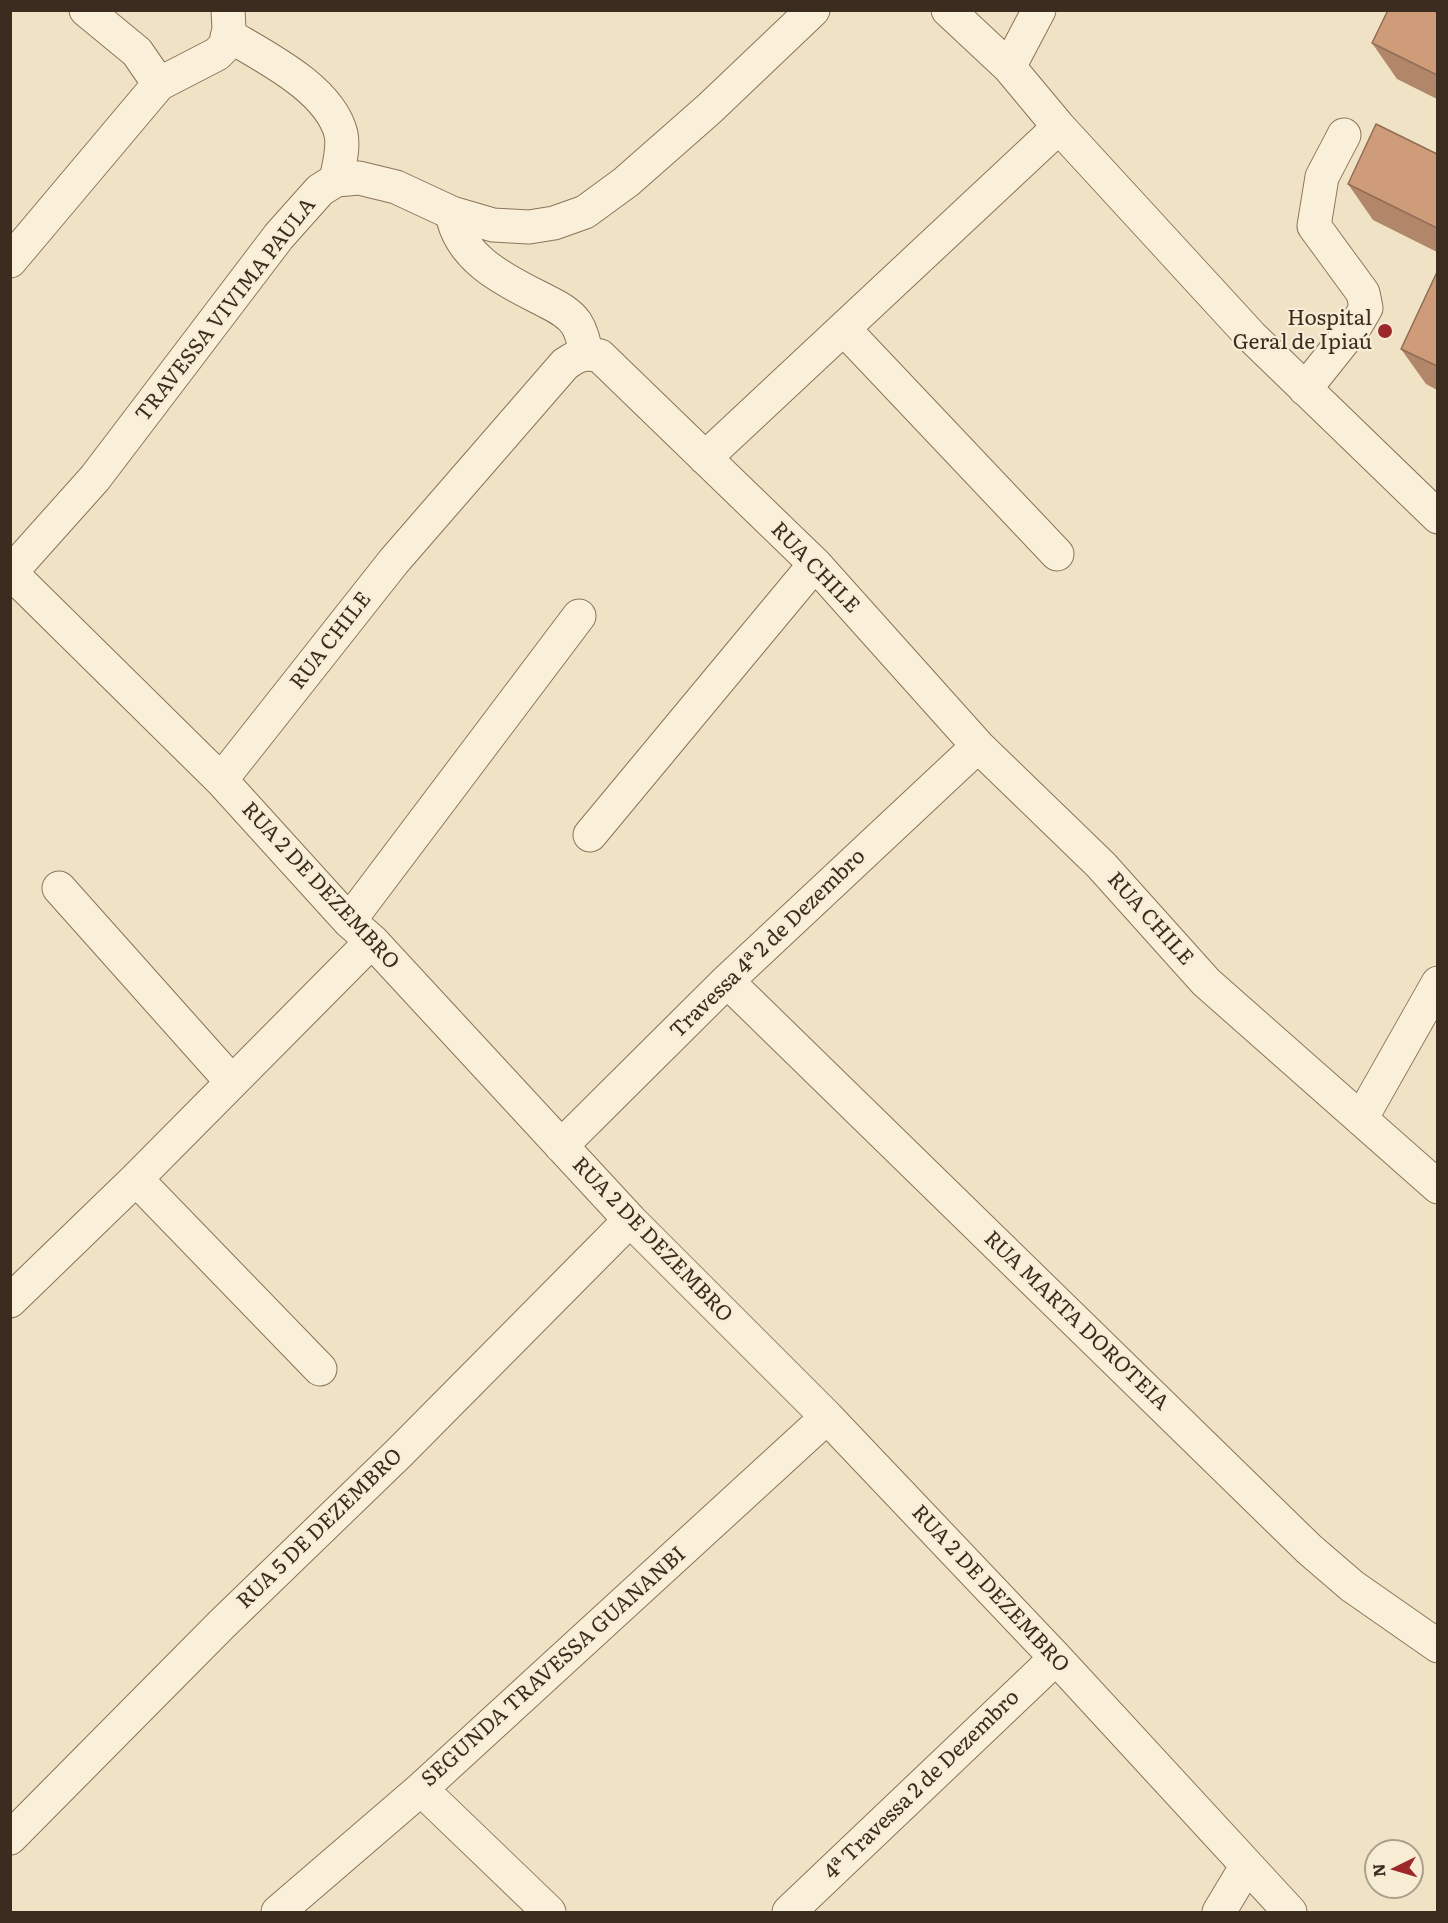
<!DOCTYPE html>
<meta charset="utf-8">
<style>
body{margin:0}
#map{position:relative;width:1448px;height:1923px;overflow:hidden;background:#f0e2c5;font-family:Literata,serif}
canvas{display:block}
.frame{position:absolute;inset:0;border:12px solid #3b2c1f;pointer-events:none}
.north{position:absolute;left:1364px;top:1839px;width:60px;height:60px;box-sizing:border-box;background:#f7edd5;border:2px solid #aca08c;border-radius:50%;rotate:265deg;font-size:16px;font-weight:700;line-height:24px;text-align:center;color:#3b2c1f}
.north::after{content:'';display:block;margin:auto;width:21px;height:27px;background:#9c282a;clip-path:polygon(50% 0,100% 100%,50% 72%,0 100%)}
</style>
<div id="map">
<canvas width="1448" height="1923"></canvas>
<div class="frame"></div>
<div class="north">N</div>
</div>
<script>
const c = document.querySelector('canvas').getContext('2d');
c.lineJoin = 'round';
function trace(path, color, width, dash) { c.strokeStyle = color; c.lineWidth = width; c.lineCap = dash ? 'butt' : 'round'; c.setLineDash(dash || []); c.stroke(path); }
function paint(path, color) { c.fillStyle = color; c.fill(path, 'evenodd'); }
function label(font, color, halo, rows, align = 'center') {
  c.font = font + ' Literata,serif'; c.lineWidth = 4.5; c.setLineDash([]); c.textBaseline = 'middle'; c.strokeStyle = halo; c.fillStyle = color; for (const [text, x, y, turn = 0] of rows) {
    c.save(); c.translate(x, y); c.rotate((+turn || 0) * Math.PI / 180); c.textAlign = isNaN(turn) ? turn : align; if (halo) c.strokeText(text, 0, 0); c.fillText(text, 0, 0); c.restore();
  }
}
const minor = new Path2D(`
 M 86,10 L 137,52 L 159,84
 M 948,10 L 1009,67 L 1059,127 L 1251,336 L 1438,517
 M 228,35 C 265,57 330,89 341,134 C 344,149 339,165 336,180
 M 1009,67 L 1039,10
 M 452,213 C 459,257 502,279 538,297 C 551,304 567,310 576,323 C 582,332 584,343 586,353
 M 10,261 L 159,84 L 217,54 L 225,46 L 229,29 L 228,10
 M 844,329 L 1057,554
 M 1305,389 L 1356,325 L 1366,308 L 1363,293 L 1314,226 L 1322,177 L 1344,135
 M 705,458 L 1059,127
 M 10,572 L 221,780 L 349,921 L 372,941 L 630,1220 L 827,1417 L 1056,1658 L 1290,1912
 M 11,572 L 95,478 L 279,236 L 320,190 L 336,180 L 359,178 L 396,187 L 452,213 L 493,225 L 529,227 L 554,223 L 585,212 L 626,182 L 709,109 L 813,10
 M 221,780 L 394,561 L 565,364 C 578,355 585,352 600,356 L 815,564 L 978,746 L 1101,865 L 1206,982 L 1438,1187
 M 590,835 L 815,564
 M 59,888 L 232,1082
 M 349,921 L 579,616
 M 727,981 L 1309,1549 L 1352,1586 L 1438,1646
 M 1361,1119 L 1438,983
 M 561,1146 L 727,981 L 978,746
 M 136,1179 L 320,1369
 M 10,1301 L 136,1179 L 372,941
 M 421,1789 L 549,1912
 M 10,1838 L 222,1624 L 399,1453 L 630,1220
 M 278,1912 L 421,1789 L 827,1417
 M 789,1912 L 1056,1658
 M 1219,1912 L 1246,1867`);
trace(minor, '#8b745a', 35);
trace(minor, '#faf0d9', 33);
paint(new Path2D(`
 M 1437,13 L 1437,99 L 1397,79 L 1372,43 Z
 M 1437,154 L 1437,252 L 1373,220 L 1348,184 Z
 M 1437,272 L 1437,390 L 1426,384 L 1401,349 Z`), '#b28669');
const building = new Path2D(`
 M 1388,10 L 1433,10 L 1437,13 L 1437,75 L 1372,43 Z
 M 1376,124 L 1437,154 L 1437,228 L 1348,184 Z
 M 1437,272 L 1437,366 L 1401,349 Z`);
paint(building, '#cf9c7a');
trace(building, '#916d55', 1.5);
for (const [x, y, r, color] of [
 [1385,331,8,"#9c282a"]
]) { const dot = new Path2D(); dot.arc(x, y, r, 0, 2 * Math.PI); c.fillStyle = color; c.fill(dot); trace(dot, '#f7edd5', 2); }
label('21px', '#3b2c1f', '#f7edd5', [
 ["TRAVESSA VIVIMA PAULA",226,310,-52],
 ["RUA CHILE",815,568,46],
 ["RUA CHILE",331,641,-52],
 ["RUA 2 DE DEZEMBRO",320,886,47],
 ["RUA CHILE",1150,919,48],
 ["Travessa 4ª 2 de Dezembro",768,944,-44],
 ["RUA 2 DE DEZEMBRO",652,1240,46],
 ["RUA MARTA DOROTEIA",1076,1321,44],
 ["RUA 5 DE DEZEMBRO",320,1529,-44],
 ["RUA 2 DE DEZEMBRO",990,1589,47],
 ["SEGUNDA TRAVESSA GUANANBI",554,1667,-42],
 ["4ª Travessa 2 de Dezembro",922,1785,-44]
]);
label('21px', '#3b2c1f', '#f7edd5', [
 ["Hospital",1372,319],
 ["Geral de Ipiaú",1372,343]
], 'right');
</script>
